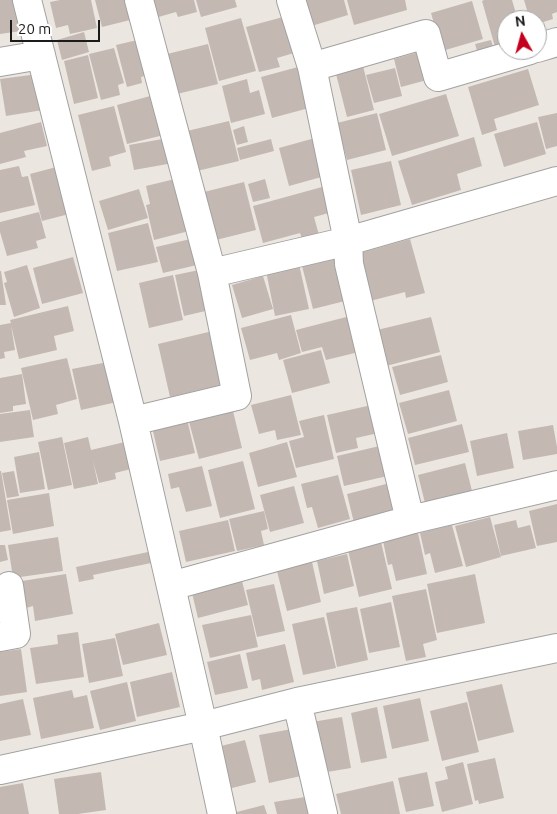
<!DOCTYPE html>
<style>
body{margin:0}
#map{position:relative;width:557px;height:814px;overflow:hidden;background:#ece6e0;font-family:Ubuntu,sans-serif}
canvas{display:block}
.north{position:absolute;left:497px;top:10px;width:50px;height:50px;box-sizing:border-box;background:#fff;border:1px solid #a4a4a4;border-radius:50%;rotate:353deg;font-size:14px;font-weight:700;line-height:20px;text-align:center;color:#1b1b1b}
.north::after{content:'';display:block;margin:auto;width:18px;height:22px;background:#c5001c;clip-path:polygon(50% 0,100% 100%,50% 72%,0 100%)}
.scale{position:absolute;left:10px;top:20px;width:90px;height:22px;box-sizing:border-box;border:2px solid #1b1b1b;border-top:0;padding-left:6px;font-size:15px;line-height:18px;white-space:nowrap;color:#1b1b1b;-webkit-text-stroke:4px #fff;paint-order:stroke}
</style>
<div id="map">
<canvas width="557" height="814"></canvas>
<div class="north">N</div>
<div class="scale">20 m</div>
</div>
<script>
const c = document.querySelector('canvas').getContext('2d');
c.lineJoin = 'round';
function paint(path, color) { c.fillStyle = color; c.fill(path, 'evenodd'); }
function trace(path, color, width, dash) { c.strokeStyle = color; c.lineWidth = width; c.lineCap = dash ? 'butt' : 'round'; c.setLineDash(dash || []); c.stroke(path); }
paint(new Path2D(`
 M 0,0 L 16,0 L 21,31 L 0,34 Z
 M 60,0 L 91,0 L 97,28 L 70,34 L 68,25 L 56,28 L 50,2 Z
 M 95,0 L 124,0 L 130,20 L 102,27 Z
 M 150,0 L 194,0 L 197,12 L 178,17 L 176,12 L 155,18 Z
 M 196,0 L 235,0 L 237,7 L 201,17 Z
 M 300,0 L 344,0 L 348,15 L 308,27 Z
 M 347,0 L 405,0 L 407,10 L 354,25 Z
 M 484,0 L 512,0 L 518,20 L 507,20 L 507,50 L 497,54 L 482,1 Z
 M 524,0 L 557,0 L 557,12 L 552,14 L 553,19 L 537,24 L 537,20 L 530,20 Z
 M 472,1 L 483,39 L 442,51 L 431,13 Z
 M 283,17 L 294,53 L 277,58 L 280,67 L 259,72 L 246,27 Z
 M 241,18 L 256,71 L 219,81 L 205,28 Z
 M 84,32 L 89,52 L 62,60 L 57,40 Z
 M 142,39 L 152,74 L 141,77 L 142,83 L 127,87 L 116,45 Z
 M 491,40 L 496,57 L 480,61 L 475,44 Z
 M 208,44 L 218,84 L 177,94 L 167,54 Z
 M 114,48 L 124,83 L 118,85 L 120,95 L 101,100 L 89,54 Z
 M 419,52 L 427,80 L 401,87 L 394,59 Z
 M 88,55 L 98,98 L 74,104 L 64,61 Z
 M 363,66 L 374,110 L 347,117 L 336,74 Z
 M 298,67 L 309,108 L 272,118 L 261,77 Z
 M 395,68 L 402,96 L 374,103 L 366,75 Z
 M 528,69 L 539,105 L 494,119 L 497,130 L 482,135 L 468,87 Z
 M 38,74 L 43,110 L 6,116 L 0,79 Z
 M 247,79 L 250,93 L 259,90 L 265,114 L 231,123 L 222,86 Z
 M 446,94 L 459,136 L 392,156 L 379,114 Z
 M 154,95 L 164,135 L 127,144 L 117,105 Z
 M 114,106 L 126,152 L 109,157 L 111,166 L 92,171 L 78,115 Z
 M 377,113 L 386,150 L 347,160 L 337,123 Z
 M 557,113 L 557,146 L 546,149 L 538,117 Z
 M 229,121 L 239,161 L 197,171 L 187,131 Z
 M 41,122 L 47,146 L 24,151 L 26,157 L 0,164 L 0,133 Z
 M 537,122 L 546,154 L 504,167 L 494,134 Z
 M 244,126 L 248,142 L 237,145 L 233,130 Z
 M 474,137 L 482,166 L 457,174 L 461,190 L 412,205 L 398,161 Z
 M 168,138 L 173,163 L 134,170 L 129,145 Z
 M 315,138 L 325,176 L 289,186 L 279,148 Z
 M 271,139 L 274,151 L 240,160 L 237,148 Z
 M 391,161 L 401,205 L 361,215 L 351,170 Z
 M 19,166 L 22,177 L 28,176 L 35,205 L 0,213 L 0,170 Z
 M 60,166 L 73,213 L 42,221 L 30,174 Z
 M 179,178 L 193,230 L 154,240 L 146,205 L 150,204 L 146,186 Z
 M 265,179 L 270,198 L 253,202 L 248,184 Z
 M 244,182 L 256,230 L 216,240 L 204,192 Z
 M 322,187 L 329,213 L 314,217 L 319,235 L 302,239 L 300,233 L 263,243 L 253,206 Z
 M 139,189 L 148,218 L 108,230 L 99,201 Z
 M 39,212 L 46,238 L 36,241 L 38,248 L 7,256 L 0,232 L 0,222 Z
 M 148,223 L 158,262 L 117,271 L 108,233 Z
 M 195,238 L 201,264 L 163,273 L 156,247 Z
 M 410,239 L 425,293 L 406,298 L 405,292 L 370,301 L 357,254 Z
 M 73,257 L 83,293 L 42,304 L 33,268 Z
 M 338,257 L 349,300 L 313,309 L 302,266 Z
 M 299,264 L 309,309 L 275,316 L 266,271 Z
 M 27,265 L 40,308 L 14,317 L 4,283 L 7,282 L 4,272 Z
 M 204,269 L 214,309 L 184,316 L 175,275 Z
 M 0,271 L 1,271 L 6,305 L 0,305 Z
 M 173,275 L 183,320 L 149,328 L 139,283 Z
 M 263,276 L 273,309 L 242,318 L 232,285 Z
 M 68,306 L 74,331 L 54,336 L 57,350 L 19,359 L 11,325 L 15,350 L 4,352 L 5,358 L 0,359 L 0,325 L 11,323 L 10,320 Z
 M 291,315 L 301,353 L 279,360 L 277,353 L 250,360 L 241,328 Z
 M 354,315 L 363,351 L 326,360 L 322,347 L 302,352 L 296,330 Z
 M 431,317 L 440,352 L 386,366 L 377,330 Z
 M 217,330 L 229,383 L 170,397 L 158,344 Z
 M 321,350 L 330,383 L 292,393 L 283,360 Z
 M 441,355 L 448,382 L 400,395 L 392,367 Z
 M 67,358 L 77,399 L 56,405 L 58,414 L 33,420 L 21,368 Z
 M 108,362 L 117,402 L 81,410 L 72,369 Z
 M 22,374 L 26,404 L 13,406 L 13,411 L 0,413 L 0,378 Z
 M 449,390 L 457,421 L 408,434 L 399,403 Z
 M 291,395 L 301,435 L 277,440 L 275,430 L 259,434 L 251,405 Z
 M 376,404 L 383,432 L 356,438 L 358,448 L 336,453 L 327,415 Z
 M 232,407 L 242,448 L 199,459 L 188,418 Z
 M 30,410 L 34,437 L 0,442 L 0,414 Z
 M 324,415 L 334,459 L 296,468 L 289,441 L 304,437 L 299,421 Z
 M 187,419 L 195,453 L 160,461 L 152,427 Z
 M 462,424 L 469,452 L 415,465 L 408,438 Z
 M 553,425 L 557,447 L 557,454 L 523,460 L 518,431 Z
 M 507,433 L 514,468 L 477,476 L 470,441 Z
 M 62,437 L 72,485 L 48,490 L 38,442 Z
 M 88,437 L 91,450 L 129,441 L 135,468 L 115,473 L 116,479 L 99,483 L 93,461 L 98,484 L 74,489 L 64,443 Z
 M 287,442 L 297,477 L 258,487 L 249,453 Z
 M 388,444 L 396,474 L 344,486 L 337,456 Z
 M 39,452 L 45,489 L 20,493 L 14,457 Z
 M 243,461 L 255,509 L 220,518 L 208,470 Z
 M 465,463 L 472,491 L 425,503 L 418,475 Z
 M 202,466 L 212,506 L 186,512 L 179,487 L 171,489 L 168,474 Z
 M 0,471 L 1,471 L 11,530 L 0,532 Z
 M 14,471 L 19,496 L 7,498 L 2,473 Z
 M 338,475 L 350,519 L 318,528 L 312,507 L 307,508 L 301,484 Z
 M 390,483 L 398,517 L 355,527 L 347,494 Z
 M 294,486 L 304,523 L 270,532 L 260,495 Z
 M 49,493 L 54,526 L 13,534 L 7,500 Z
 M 557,504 L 557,542 L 537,546 L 529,511 Z
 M 264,511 L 268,529 L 261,531 L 264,545 L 237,551 L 229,519 Z
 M 490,517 L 501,557 L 466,567 L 455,526 Z
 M 228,520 L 235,551 L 186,562 L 179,531 Z
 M 516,520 L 518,528 L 530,525 L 536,548 L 501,556 L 494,525 Z
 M 452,525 L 463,566 L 435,573 L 430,553 L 425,555 L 420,533 Z
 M 418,533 L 427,574 L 396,581 L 392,564 L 388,565 L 383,541 Z
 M 58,537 L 63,571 L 13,578 L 8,545 Z
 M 381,542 L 392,589 L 359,597 L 348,550 Z
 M 0,545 L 5,545 L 8,560 L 0,562 Z
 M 153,551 L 156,562 L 93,575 L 94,579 L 79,582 L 76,567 Z
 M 347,554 L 354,586 L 324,594 L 317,561 Z
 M 312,562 L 321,602 L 287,611 L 277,571 Z
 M 66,574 L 73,614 L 35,621 L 33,606 L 26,608 L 22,581 Z
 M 475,574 L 485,623 L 437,633 L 427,584 Z
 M 241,577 L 248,605 L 198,618 L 191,589 Z
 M 274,584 L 285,631 L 257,637 L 246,590 Z
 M 426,589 L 437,640 L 423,644 L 426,657 L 406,661 L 392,596 Z
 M 391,602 L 400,647 L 369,653 L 360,609 Z
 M 357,607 L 368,660 L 337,667 L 326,613 Z
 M 251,615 L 258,647 L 210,658 L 202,625 Z
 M 324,617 L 336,668 L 303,675 L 292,624 Z
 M 159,623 L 167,655 L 123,665 L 115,634 Z
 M 78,632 L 84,677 L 36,684 L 30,648 L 58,644 L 57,635 Z
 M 115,638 L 123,676 L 89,683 L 82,644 Z
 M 285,644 L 294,682 L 262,690 L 260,679 L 252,681 L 246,653 Z
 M 21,649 L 27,692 L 0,696 L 0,652 Z
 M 240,654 L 248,688 L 215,695 L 207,662 Z
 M 172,672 L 180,707 L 137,717 L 130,682 Z
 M 127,682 L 136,721 L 100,730 L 90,691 Z
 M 502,684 L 514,732 L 478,741 L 466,692 Z
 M 72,690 L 74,698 L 87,695 L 94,728 L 41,739 L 33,698 Z
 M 420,698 L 429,741 L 392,749 L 383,706 Z
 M 23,699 L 31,735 L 0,741 L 0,704 Z
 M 467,702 L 479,752 L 442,761 L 430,711 Z
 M 377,707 L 387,758 L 361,763 L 351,713 Z
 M 342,717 L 351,768 L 321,773 L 312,722 Z
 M 292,729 L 301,776 L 269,783 L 259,735 Z
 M 245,740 L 256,782 L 228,789 L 217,747 Z
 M 495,758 L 504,798 L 479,804 L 478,800 L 475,801 L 467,764 Z
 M 463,762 L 473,804 L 442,812 L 435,782 L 448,779 L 445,767 Z
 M 101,772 L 106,810 L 78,814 L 59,814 L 54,779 Z
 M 427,772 L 434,806 L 406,812 L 398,778 Z
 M 393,781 L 400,814 L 341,814 L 336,794 Z
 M 23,783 L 29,814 L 0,814 L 0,787 Z
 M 305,797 L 308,814 L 277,814 L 274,802 Z
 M 264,805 L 267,814 L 233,814 L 233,813 Z`), '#c4b8b3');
const minor = new Path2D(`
 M 27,0 L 133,421 L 203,726 L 222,814
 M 139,0 L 212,273 L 348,241 L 557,181
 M 291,0 L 312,67
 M 537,48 L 557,42
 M 0,62 L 41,55
 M 133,421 L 237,396 L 212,273
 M 410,520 L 349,264 L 348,241 L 312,67 L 426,34 L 438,77 L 530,50
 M 171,586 L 410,520 L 557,485
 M 0,637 L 16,634 L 9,586
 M 297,702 L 323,814
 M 0,770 L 203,726 L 297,702 L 557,648`);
trace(minor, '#a2a2a2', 30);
trace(minor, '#fff', 28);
</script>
